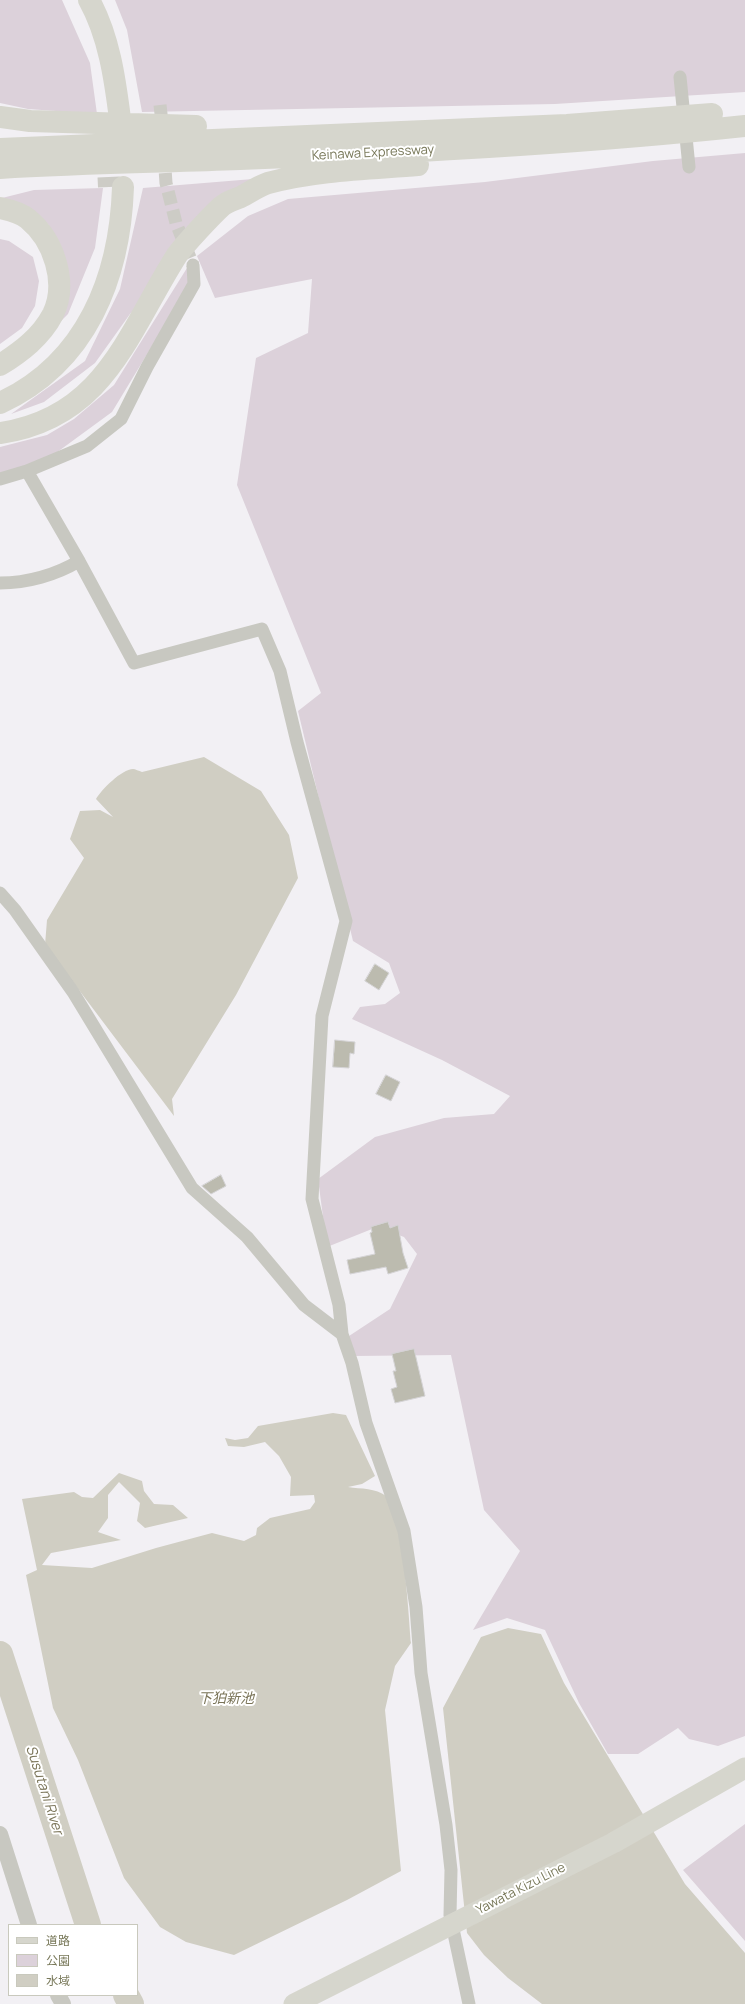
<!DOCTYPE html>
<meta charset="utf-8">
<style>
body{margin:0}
#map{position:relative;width:745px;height:2004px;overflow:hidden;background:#f2f0f4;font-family:Manrope,"Noto Sans JP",sans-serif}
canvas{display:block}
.legend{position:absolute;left:8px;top:1924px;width:130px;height:72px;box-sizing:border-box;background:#fff;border:1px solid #c9c9bd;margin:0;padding:5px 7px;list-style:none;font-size:12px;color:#787859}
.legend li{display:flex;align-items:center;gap:8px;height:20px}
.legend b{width:20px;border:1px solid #c9c9bd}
</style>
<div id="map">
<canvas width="745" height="2004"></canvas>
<ul class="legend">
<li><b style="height:5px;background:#d6d6cd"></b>道路</li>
<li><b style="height:11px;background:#dcd1da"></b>公園</li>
<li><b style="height:11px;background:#d0cec3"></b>水域</li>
</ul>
</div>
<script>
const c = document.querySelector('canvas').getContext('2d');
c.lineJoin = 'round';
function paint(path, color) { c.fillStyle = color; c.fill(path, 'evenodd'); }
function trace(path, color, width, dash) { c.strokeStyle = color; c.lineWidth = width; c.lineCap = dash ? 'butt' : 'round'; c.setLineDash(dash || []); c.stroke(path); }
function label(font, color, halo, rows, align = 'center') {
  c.font = font + ' Manrope,"Noto Sans JP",sans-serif'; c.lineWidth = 4; c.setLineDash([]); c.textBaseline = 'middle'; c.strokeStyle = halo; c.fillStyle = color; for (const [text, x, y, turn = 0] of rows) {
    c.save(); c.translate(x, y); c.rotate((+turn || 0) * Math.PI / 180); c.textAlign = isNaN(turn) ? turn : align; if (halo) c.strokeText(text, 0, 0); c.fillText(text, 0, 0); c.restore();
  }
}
paint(new Path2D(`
 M 0,0 L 62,0 L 90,63 L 97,114 L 28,109 L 0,103 Z
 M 115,0 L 745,0 L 745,92 L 555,104 L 142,112 L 127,30 Z
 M 745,153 L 745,1736 L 718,1746 L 689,1739 L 678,1728 L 638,1754 L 608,1754 L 579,1703 L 545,1630 L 507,1618 L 473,1630 L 520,1551 L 484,1510 L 451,1355 L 354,1356 L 346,1338 L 390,1309 L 417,1254 L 404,1237 L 377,1227 L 327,1247 L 318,1179 L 375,1137 L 444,1118 L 494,1114 L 510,1096 L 442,1060 L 352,1019 L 360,1007 L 385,1004 L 400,993 L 389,963 L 353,941 L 298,711 L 321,693 L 237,485 L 256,358 L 308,333 L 312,279 L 215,298 L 197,256 L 248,216 L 288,199 L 485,182 L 653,161 Z
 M 253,179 L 130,314 L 95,363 L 44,402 L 11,414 L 85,361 L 120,289 L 143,188 Z
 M 103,188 L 95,248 L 68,314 L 56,326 L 65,259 L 48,224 L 2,198 L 34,190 Z
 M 0,239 L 9,241 L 33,257 L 39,281 L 35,306 L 22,328 L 0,344 Z
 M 187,268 L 189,285 L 112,412 L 56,453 L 11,471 L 0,473 L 0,447 L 47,435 L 74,419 L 114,385 Z
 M 745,1824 L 745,1941 L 683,1870 Z`), '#dcd1da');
paint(new Path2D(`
 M 204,757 L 261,791 L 289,835 L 298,878 L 236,995 L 172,1099 L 174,1116 L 45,945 L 47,920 L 84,858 L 70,839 L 80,811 L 100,810 L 113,817 L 96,799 C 101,790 122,769 133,769 C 135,769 139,771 142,772 Z
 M 333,1413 L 346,1415 L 375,1476 L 362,1484 L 348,1487 C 361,1489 376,1488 386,1496 C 403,1508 409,1618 411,1643 L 395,1666 L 385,1710 L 401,1871 L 347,1900 L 234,1955 L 186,1942 L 160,1927 L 124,1878 L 78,1760 L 53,1708 L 26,1575 L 37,1570 L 22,1499 L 74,1492 L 82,1497 L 93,1498 L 119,1473 L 142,1481 L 144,1491 L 154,1504 L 173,1505 L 188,1518 L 145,1528 L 137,1521 L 140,1503 L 119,1482 L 108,1495 L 108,1518 L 98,1532 L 121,1540 L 51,1553 L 42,1565 L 92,1568 L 156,1548 L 212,1533 L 244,1541 L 256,1535 L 257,1528 L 270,1518 L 310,1509 L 315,1502 L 314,1495 L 290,1496 L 291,1477 L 279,1456 L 265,1442 L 244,1447 L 228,1446 L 225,1438 L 235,1440 L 248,1438 L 258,1426 Z
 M 508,1628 L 541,1634 L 564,1683 L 685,1884 L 745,1953 L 745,2004 L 542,2004 L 508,1978 L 484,1955 L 467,1933 L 443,1708 L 481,1637 Z`), '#d0cec3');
trace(new Path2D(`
 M 0,1654 L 88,1925
 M 126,1995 L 131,2004`), '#d0cec3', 26);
const building = new Path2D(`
 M 375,964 L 389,973 L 379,990 L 365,981 Z
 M 335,1040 L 355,1042 L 354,1054 L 350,1053 L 349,1068 L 333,1067 Z
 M 386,1075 L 400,1082 L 391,1101 L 376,1094 Z
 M 221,1175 L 226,1186 L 211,1194 L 202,1186 Z
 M 388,1222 L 390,1228 L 398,1225 L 403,1253 L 408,1268 L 388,1274 L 386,1267 L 350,1274 L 347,1260 L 375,1254 L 370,1233 L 372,1232 L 371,1227 Z
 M 414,1349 L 425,1396 L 395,1403 L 391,1389 L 397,1387 L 393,1371 L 396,1371 L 392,1354 Z`);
paint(building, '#bcbbaf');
trace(building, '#d4d3d5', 1);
trace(new Path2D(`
 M 160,105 L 163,131
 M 164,154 L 166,183 L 176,223 L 193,265`), '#cdccc6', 13, [13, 6]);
trace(new Path2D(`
 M 107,144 L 109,187`), '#cdccc6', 22, [22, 11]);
trace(new Path2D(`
 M 680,77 L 689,167
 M 27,471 L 79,561 L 134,663 L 262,629 L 280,671 L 297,742 L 346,921 L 322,1016 L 312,1199 L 339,1305 L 342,1334 L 352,1363 L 366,1423 L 404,1531 L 416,1607 L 421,1673 L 446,1825 L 451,1870 L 450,1915 L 469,2004
 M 0,479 L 27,471 L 87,446 L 121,419 L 147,367 L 194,284 L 193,265
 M 0,583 C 27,583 56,575 79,561
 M 0,893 L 15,910 L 73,992 L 192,1188 L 247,1237 L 304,1305 L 342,1334`), '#c8c8c1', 13);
trace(new Path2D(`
 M 0,1834 L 29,1925
 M 58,1995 L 63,2004`), '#c8c8c1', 16);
trace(new Path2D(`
 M 294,2004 L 613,1843 L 745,1768`), '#d6d6cd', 21);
trace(new Path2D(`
 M 89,0 C 109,36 115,79 120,119
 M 0,117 L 30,121 L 196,126
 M 0,149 L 567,125 L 712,114
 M 0,168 C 80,163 160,162 240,159 C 408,153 577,144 745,126
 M 0,208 C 10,210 21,213 28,219 C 54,240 68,283 53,314 C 41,337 21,352 0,365
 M 0,403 C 87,363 120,277 123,187
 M 0,433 C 105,418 128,332 177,255 C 185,244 212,215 222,206 C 227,202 235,199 241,197 C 250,192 259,186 268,183 C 317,170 368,169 418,165`), '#d6d6cd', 22);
label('13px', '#787859', '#fff', [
 ["Keinawa Expressway",373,153,-3],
 ["Yawata Kizu Line",521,1889,-27]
]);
label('italic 14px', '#7a7458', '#fff', [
 ["下狛新池",226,1699],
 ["Susutani River",44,1790,72]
]);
</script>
